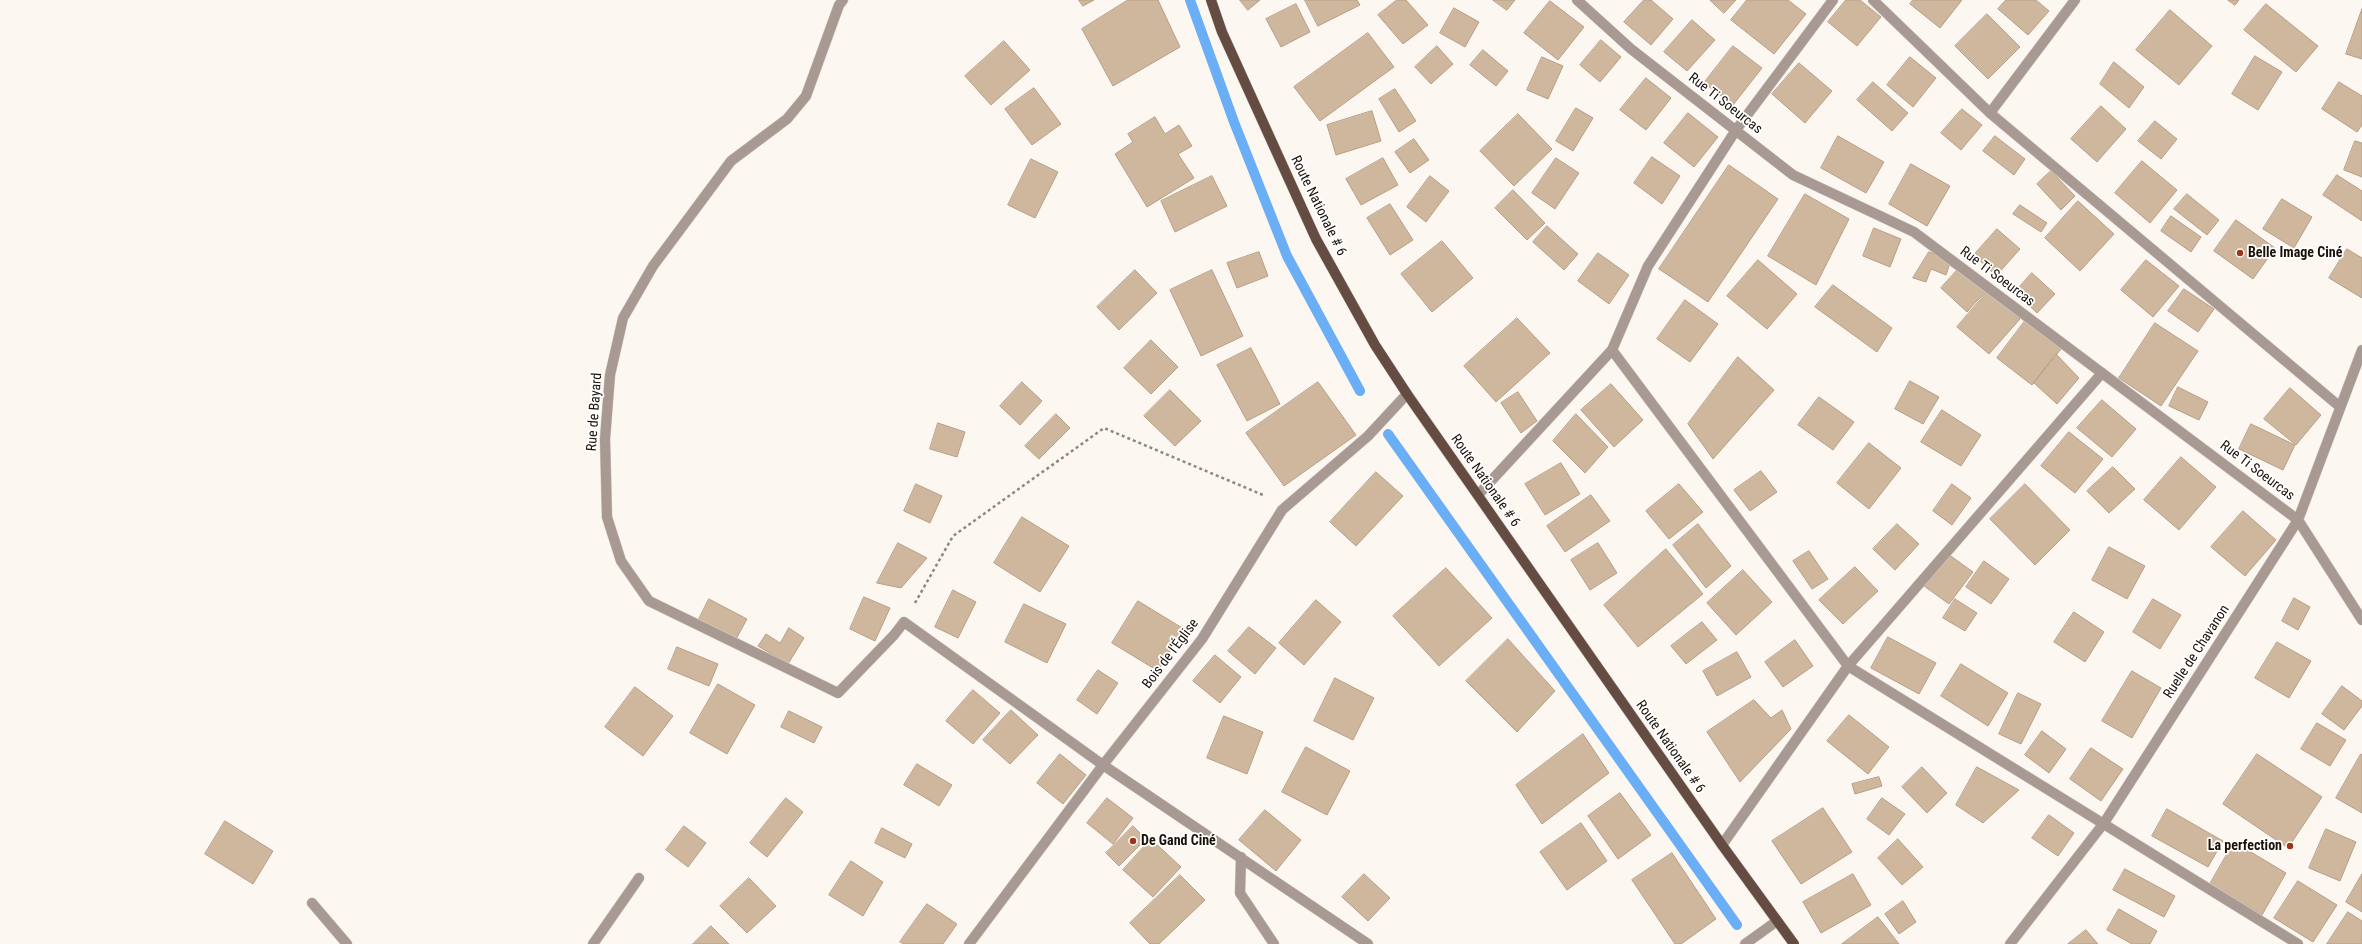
<!DOCTYPE html>
<meta charset="utf-8">
<style>
body{margin:0}
canvas{display:block;background:#fdf7f2}
</style>
<canvas width="2362" height="944"></canvas>
<script>
const c = document.querySelector('canvas').getContext('2d');
c.lineJoin = 'round';
function trace(path, color, width, dash) { c.strokeStyle = color; c.lineWidth = width; c.lineCap = dash ? 'butt' : 'round'; c.setLineDash(dash || []); c.stroke(path); }
function paint(path, color) { c.fillStyle = color; c.fill(path, 'evenodd'); }
function label(font, color, halo, rows, align = 'center') {
  c.font = font + ' "Roboto Condensed",sans-serif'; c.lineWidth = 3.5; c.setLineDash([]); c.textBaseline = 'middle'; c.strokeStyle = halo; c.fillStyle = color; for (const [text, x, y, turn = 0] of rows) {
    c.save(); c.translate(x, y); c.rotate((+turn || 0) * Math.PI / 180); c.textAlign = isNaN(turn) ? turn : align; if (halo) c.strokeText(text, 0, 0); c.fillText(text, 0, 0); c.restore();
  }
}
trace(new Path2D(`
 M 1190,0 L 1234,122 L 1287,256 L 1360,391
 M 1388,434 L 1737,925`), '#6aaef5', 10);
const building = new Path2D(`
 M 1079,0 L 1094,0 L 1083,6 Z
 M 1128,0 L 1158,0 L 1180,47 L 1113,86 L 1082,29 Z
 M 1240,0 L 1260,0 L 1248,10 Z
 M 1305,0 L 1357,0 L 1360,5 L 1318,26 Z
 M 1397,0 L 1406,0 L 1428,25 L 1403,44 L 1378,15 Z
 M 1493,0 L 1515,0 L 1507,10 Z
 M 1644,0 L 1651,0 L 1673,19 L 1651,45 L 1624,22 Z
 M 1710,0 L 1736,0 L 1724,13 Z
 M 1747,0 L 1788,0 L 1806,14 L 1774,54 L 1731,20 Z
 M 1846,0 L 1860,0 L 1881,17 L 1857,46 L 1828,22 Z
 M 1913,0 L 1962,0 L 1940,28 L 1910,4 Z
 M 2006,0 L 2036,0 L 2049,11 L 2028,35 L 1998,9 Z
 M 2228,0 L 2239,0 L 2235,5 Z
 M 1550,1 L 1584,27 L 1558,60 L 1524,33 Z
 M 1296,4 L 1310,32 L 1281,47 L 1266,19 Z
 M 2266,4 L 2318,46 L 2296,72 L 2244,30 Z
 M 1454,8 L 1479,22 L 1465,47 L 1440,33 Z
 M 2362,9 L 2362,59 L 2346,54 Z
 M 2170,10 L 2212,46 L 2179,85 L 2136,50 Z
 M 1987,14 L 2020,47 L 1988,79 L 1955,46 Z
 M 1692,20 L 1715,40 L 1687,71 L 1664,52 Z
 M 1368,33 L 1394,67 L 1320,121 L 1294,87 Z
 M 1601,40 L 1621,57 L 1600,82 L 1580,65 Z
 M 1004,41 L 1030,70 L 991,105 L 965,76 Z
 M 1437,46 L 1453,64 L 1431,84 L 1415,67 Z
 M 1733,46 L 1762,68 L 1733,105 L 1704,83 Z
 M 1483,50 L 1508,71 L 1496,86 L 1470,65 Z
 M 2255,56 L 2282,72 L 2258,110 L 2232,94 Z
 M 1542,57 L 1563,66 L 1548,99 L 1527,90 Z
 M 1910,57 L 1936,78 L 1913,107 L 1887,85 Z
 M 2114,62 L 2144,87 L 2129,108 L 2100,84 Z
 M 1799,63 L 1832,91 L 1805,123 L 1772,94 Z
 M 1646,78 L 1671,98 L 1646,130 L 1620,110 Z
 M 1873,82 L 1908,113 L 1892,131 L 1857,100 Z
 M 2339,82 L 2362,96 L 2362,125 L 2357,132 L 2322,109 Z
 M 1034,88 L 1061,124 L 1032,145 L 1005,109 Z
 M 1395,89 L 1416,121 L 1399,132 L 1379,99 Z
 M 2101,106 L 2126,129 L 2097,162 L 2071,139 Z
 M 1576,108 L 1593,118 L 1573,151 L 1556,141 Z
 M 1962,109 L 1982,125 L 1961,150 L 1941,133 Z
 M 1372,111 L 1381,141 L 1336,155 L 1327,125 Z
 M 1688,113 L 1718,137 L 1694,167 L 1664,143 Z
 M 1518,114 L 1552,149 L 1514,186 L 1480,151 Z
 M 1155,117 L 1165,134 L 1179,125 L 1192,146 L 1178,154 L 1194,178 L 1147,207 L 1115,154 L 1133,142 L 1128,134 Z
 M 2155,121 L 2177,139 L 2161,159 L 2138,141 Z
 M 1838,136 L 1884,162 L 1866,193 L 1821,168 Z
 M 1995,136 L 2025,159 L 2014,175 L 1983,151 Z
 M 1414,139 L 1429,160 L 1410,173 L 1395,152 Z
 M 2355,141 L 2362,143 L 2362,177 L 2344,170 Z
 M 1652,157 L 1680,176 L 1662,204 L 1634,183 Z
 M 1383,158 L 1398,185 L 1361,205 L 1346,179 Z
 M 1556,158 L 1579,173 L 1555,209 L 1532,193 Z
 M 1031,159 L 1058,172 L 1035,218 L 1008,205 Z
 M 2142,161 L 2177,190 L 2150,223 L 2115,193 Z
 M 1911,164 L 1950,186 L 1927,226 L 1889,204 Z
 M 1729,165 L 1778,199 L 1708,302 L 1659,269 Z
 M 2051,171 L 2075,196 L 2061,210 L 2037,184 Z
 M 2337,175 L 2362,191 L 2362,221 L 2323,195 Z
 M 1212,176 L 1227,206 L 1175,232 L 1161,201 Z
 M 1430,176 L 1449,191 L 1426,222 L 1407,207 Z
 M 1513,190 L 1545,223 L 1527,240 L 1495,208 Z
 M 1805,194 L 1849,219 L 1816,285 L 1768,256 Z
 M 2187,194 L 2219,220 L 2207,235 L 2174,209 Z
 M 2282,199 L 2312,217 L 2294,248 L 2263,229 Z
 M 2078,201 L 2114,234 L 2080,271 L 2045,238 Z
 M 1390,204 L 1413,240 L 1390,255 L 1367,218 Z
 M 2020,205 L 2047,223 L 2041,232 L 2013,214 Z
 M 2171,216 L 2201,237 L 2191,252 L 2161,231 Z
 M 2236,220 L 2275,248 L 2253,279 L 2214,251 Z
 M 1547,226 L 1578,254 L 1564,270 L 1533,242 Z
 M 1874,228 L 1901,239 L 1890,267 L 1863,256 Z
 M 1997,229 L 2020,249 L 1996,276 L 1974,255 Z
 M 1442,241 L 1473,278 L 1432,312 L 1401,274 Z
 M 2347,249 L 2362,258 L 2362,298 L 2329,278 Z
 M 1259,252 L 1268,276 L 1237,288 L 1227,263 Z
 M 1929,252 L 1951,260 L 1946,275 L 1931,269 L 1926,282 L 1913,278 Z
 M 1598,253 L 1629,275 L 1609,304 L 1578,281 Z
 M 1758,260 L 1797,294 L 1767,329 L 1727,296 Z
 M 2146,260 L 2179,286 L 2153,317 L 2121,290 Z
 M 1961,266 L 1987,290 L 1967,312 L 1941,288 Z
 M 1135,270 L 1157,293 L 1119,330 L 1097,307 Z
 M 1212,270 L 1243,336 L 1201,356 L 1170,290 Z
 M 2032,273 L 2055,294 L 2037,313 L 2015,292 Z
 M 1833,285 L 1892,328 L 1877,352 L 1815,307 Z
 M 2184,289 L 2214,309 L 2198,332 L 2168,311 Z
 M 1988,291 L 2020,319 L 1989,354 L 1957,327 Z
 M 1685,300 L 1718,324 L 1690,362 L 1657,339 Z
 M 1517,318 L 1550,353 L 1496,402 L 1464,366 Z
 M 2025,321 L 2061,349 L 2032,385 L 1997,358 Z
 M 2155,323 L 2198,351 L 2161,406 L 2119,378 Z
 M 1151,340 L 1178,367 L 1151,394 L 1124,368 Z
 M 1251,348 L 1280,404 L 1247,421 L 1217,365 Z
 M 2056,354 L 2079,378 L 2057,404 L 2034,383 Z
 M 1738,357 L 1774,390 L 1713,459 L 1688,424 Z
 M 1910,381 L 1939,397 L 1923,424 L 1895,409 Z
 M 1022,382 L 1042,401 L 1020,425 L 1000,406 Z
 M 1318,382 L 1356,435 L 1284,486 L 1246,433 Z
 M 1611,384 L 1643,420 L 1614,447 L 1581,410 Z
 M 2178,387 L 2208,402 L 2199,420 L 2169,406 Z
 M 2290,388 L 2321,415 L 2296,445 L 2264,419 Z
 M 1170,390 L 1201,421 L 1175,446 L 1144,416 Z
 M 1518,392 L 1537,421 L 1521,433 L 1501,403 Z
 M 1819,397 L 1854,422 L 1833,450 L 1798,425 Z
 M 2102,400 L 2136,429 L 2112,457 L 2077,428 Z
 M 1942,410 L 1981,435 L 1961,466 L 1921,442 Z
 M 1056,414 L 1070,428 L 1039,459 L 1025,446 Z
 M 1576,414 L 1608,447 L 1585,473 L 1553,441 Z
 M 938,423 L 965,432 L 957,457 L 930,449 Z
 M 2251,424 L 2295,445 L 2283,470 L 2239,449 Z
 M 2069,432 L 2103,459 L 2075,493 L 2041,466 Z
 M 1869,443 L 1901,468 L 1869,509 L 1837,483 Z
 M 2181,457 L 2216,487 L 2179,530 L 2144,500 Z
 M 1561,463 L 1580,494 L 1545,515 L 1525,484 Z
 M 2113,467 L 2135,489 L 2109,513 L 2087,491 Z
 M 1761,471 L 1777,492 L 1750,511 L 1734,490 Z
 M 1376,472 L 1403,496 L 1356,546 L 1330,522 Z
 M 916,484 L 942,496 L 930,523 L 904,511 Z
 M 1679,484 L 1703,512 L 1669,539 L 1646,511 Z
 M 1952,484 L 1971,498 L 1952,525 L 1933,511 Z
 M 2025,484 L 2070,530 L 2035,565 L 1990,519 Z
 M 1591,495 L 1610,521 L 1565,552 L 1547,526 Z
 M 2243,511 L 2276,540 L 2245,576 L 2211,547 Z
 M 1022,517 L 1069,546 L 1040,592 L 994,563 Z
 M 1698,524 L 1731,566 L 1706,588 L 1673,545 Z
 M 1897,524 L 1919,544 L 1895,570 L 1873,549 Z
 M 898,543 L 927,558 L 901,588 L 877,583 Z
 M 1598,543 L 1617,573 L 1590,590 L 1571,560 Z
 M 2109,547 L 2145,566 L 2127,599 L 2092,580 Z
 M 1666,549 L 1703,594 L 1638,647 L 1604,605 Z
 M 1809,551 L 1828,579 L 1812,589 L 1793,561 Z
 M 1948,554 L 1973,572 L 1949,604 L 1924,586 Z
 M 1984,561 L 2009,579 L 1991,604 L 1966,587 Z
 M 1855,567 L 1878,591 L 1843,624 L 1819,600 Z
 M 1446,568 L 1492,618 L 1439,666 L 1393,616 Z
 M 1743,570 L 1772,602 L 1736,635 L 1707,603 Z
 M 953,590 L 976,602 L 958,638 L 935,627 Z
 M 864,597 L 890,608 L 875,641 L 850,629 Z
 M 2294,598 L 2310,607 L 2298,630 L 2282,621 Z
 M 709,599 L 747,619 L 735,641 L 697,623 Z
 M 1955,599 L 1977,613 L 1965,631 L 1943,618 Z
 M 2153,599 L 2181,615 L 2160,649 L 2133,632 Z
 M 1316,600 L 1341,622 L 1304,665 L 1279,643 Z
 M 1138,601 L 1184,629 L 1158,671 L 1112,643 Z
 M 1024,604 L 1066,624 L 1047,663 L 1005,642 Z
 M 2074,612 L 2104,632 L 2085,662 L 2054,642 Z
 M 1702,622 L 1717,640 L 1686,664 L 1671,646 Z
 M 1249,627 L 1276,648 L 1255,674 L 1228,651 Z
 M 789,628 L 804,638 L 788,664 L 758,646 L 766,634 L 780,643 Z
 M 1888,637 L 1936,663 L 1919,694 L 1871,668 Z
 M 1508,639 L 1555,691 L 1517,732 L 1466,681 Z
 M 1795,640 L 1813,666 L 1783,687 L 1765,662 Z
 M 2277,642 L 2311,661 L 2289,698 L 2255,678 Z
 M 677,647 L 718,664 L 709,686 L 668,669 Z
 M 1737,652 L 1751,677 L 1717,696 L 1703,671 Z
 M 1215,655 L 1241,677 L 1220,703 L 1193,681 Z
 M 1961,664 L 2008,693 L 1988,726 L 1941,696 Z
 M 1098,670 L 1118,683 L 1097,714 L 1077,700 Z
 M 2132,671 L 2161,688 L 2132,738 L 2102,721 Z
 M 1335,678 L 1374,698 L 1353,740 L 1314,721 Z
 M 718,684 L 755,705 L 727,754 L 690,733 Z
 M 2342,686 L 2362,701 L 2362,706 L 2344,730 L 2322,714 Z
 M 635,687 L 673,716 L 643,756 L 605,727 Z
 M 973,690 L 1000,713 L 973,744 L 946,721 Z
 M 2018,693 L 2041,704 L 2021,744 L 1999,734 Z
 M 1754,700 L 1771,718 L 1782,710 L 1791,729 L 1740,782 L 1707,732 Z
 M 1011,710 L 1038,735 L 1010,764 L 983,740 Z
 M 789,711 L 822,727 L 814,743 L 781,727 Z
 M 1849,715 L 1889,747 L 1868,774 L 1827,741 Z
 M 1224,716 L 1263,732 L 1247,774 L 1207,758 Z
 M 2317,723 L 2346,740 L 2330,766 L 2301,749 Z
 M 2042,731 L 2066,749 L 2049,773 L 2025,755 Z
 M 1583,734 L 1609,773 L 1542,824 L 1516,785 Z
 M 1306,747 L 1350,771 L 1327,815 L 1282,792 Z
 M 2091,748 L 2123,769 L 2101,801 L 2070,779 Z
 M 1060,754 L 1086,775 L 1063,804 L 1037,783 Z
 M 2257,754 L 2322,797 L 2288,848 L 2223,804 Z
 M 2361,754 L 2362,755 L 2362,813 L 2336,798 Z
 M 917,764 L 952,785 L 939,806 L 904,785 Z
 M 1922,767 L 1947,793 L 1927,813 L 1902,787 Z
 M 1977,767 L 2019,790 L 1983,823 L 1956,805 Z
 M 1879,777 L 1882,786 L 1855,794 L 1852,784 Z
 M 1620,793 L 1651,835 L 1618,859 L 1588,816 Z
 M 786,798 L 803,812 L 767,857 L 750,843 Z
 M 1107,798 L 1133,818 L 1113,844 L 1087,823 Z
 M 1882,798 L 1905,814 L 1889,835 L 1867,819 Z
 M 1823,808 L 1852,852 L 1801,884 L 1772,841 Z
 M 2167,809 L 2223,841 L 2208,867 L 2152,836 Z
 M 1265,810 L 1301,840 L 1276,871 L 1239,840 Z
 M 2049,815 L 2074,833 L 2058,856 L 2032,838 Z
 M 225,821 L 273,851 L 253,884 L 205,854 Z
 M 1581,823 L 1607,861 L 1567,890 L 1540,852 Z
 M 684,826 L 706,843 L 688,867 L 666,850 Z
 M 1133,826 L 1146,839 L 1119,866 L 1106,853 Z
 M 882,828 L 912,844 L 905,858 L 875,843 Z
 M 2326,829 L 2356,842 L 2340,881 L 2309,868 Z
 M 1151,839 L 1181,867 L 1153,897 L 1123,870 Z
 M 1898,839 L 1923,867 L 1902,885 L 1878,858 Z
 M 2234,842 L 2286,873 L 2262,915 L 2210,884 Z
 M 1672,853 L 1716,919 L 1681,944 L 1675,944 L 1632,880 Z
 M 851,861 L 883,882 L 863,916 L 829,895 Z
 M 2125,869 L 2175,896 L 2164,917 L 2113,890 Z
 M 1364,874 L 1390,898 L 1368,921 L 1342,897 Z
 M 1853,874 L 1871,905 L 1821,933 L 1803,902 Z
 M 2362,874 L 2362,912 L 2346,902 Z
 M 1180,875 L 1205,900 L 1159,944 L 1150,944 L 1130,923 Z
 M 749,878 L 776,906 L 747,933 L 720,906 Z
 M 2298,881 L 2337,905 L 2313,942 L 2274,918 Z
 M 1903,901 L 1916,922 L 1899,934 L 1885,914 Z
 M 927,904 L 957,924 L 943,944 L 904,944 L 900,942 Z
 M 2119,909 L 2157,931 L 2150,944 L 2132,944 L 2107,930 Z
 M 2348,912 L 2362,921 L 2362,944 L 2327,944 Z
 M 1878,917 L 1899,944 L 1842,944 Z
 M 711,926 L 729,944 L 693,944 Z
 M 2086,930 L 2098,944 L 2068,944 Z`);
paint(building, '#cfb79e');
trace(building, '#b79f86', 1);
const service = new Path2D(`
 M 1722,845 L 1848,666 L 2102,373
 M 312,903 L 347,944`);
const minor = new Path2D(`
 M 843,0 L 839,5 L 806,96 L 787,119 L 731,161 L 653,266 L 623,318 L 610,375 L 605,439 L 607,517 L 621,561 L 649,601 L 838,693 L 894,635 L 904,622 L 1103,765 L 1368,944
 M 1577,0 L 1631,49 L 1793,175 L 1914,232 L 2298,520 L 2362,620
 M 1873,0 L 1990,113 L 2339,406
 M 1990,113 L 2075,0
 M 1612,350 L 1848,666 L 2298,944
 M 1478,495 L 1612,350 L 1648,266 L 1736,130 L 1833,0
 M 1241,857 L 1240,893 L 1274,944
 M 593,944 L 639,878
 M 969,944 L 1103,765 L 1202,639 L 1282,510 L 1368,436 L 1407,394
 M 1745,944 L 1777,921
 M 2010,944 L 2104,823 L 2298,520 L 2362,350`);
const primary = new Path2D(`
 M 1211,0 L 1222,32 L 1316,239 L 1375,345 L 1407,394 L 1722,845 L 1794,944`);
trace(service, '#d9d2cd', 11);
trace(minor, '#d9d2cd', 11);
trace(primary, '#d9d2cd', 11);
trace(new Path2D(`
 M 915,603 L 953,536 L 1104,428 L 1263,495`), '#8e8780', 2.5, [3, 3]);
trace(service, '#a89993', 10);
trace(minor, '#a89993', 10);
trace(primary, '#654c43', 10);
for (const [x, y, r, color] of [
 [2240,253,4,"#9d3619"],
 [1133,841,4,"#9d3619"],
 [2290,846,4,"#9d3619"]
]) { const dot = new Path2D(); dot.arc(x, y, r, 0, 2 * Math.PI); c.fillStyle = color; c.fill(dot); trace(dot, '#fff', 1.5); }
label('14px', '#1a1108', '#fff', [
 ["Rue Ti Soeurcas",1725,104,38],
 ["Route Nationale # 6",1318,206,64],
 ["Rue Ti Soeurcas",1997,277,37],
 ["Rue de Bayard",595,412,-86],
 ["Rue Ti Soeurcas",2257,471,37],
 ["Route Nationale # 6",1485,481,55],
 ["Ruelle de Chavanon",2197,652,-57],
 ["Bois de l'Église",1171,654,-53],
 ["Route Nationale # 6",1670,747,55]
]);
label('bold 14px', '#1a1108', '#fff', [
 ["Belle Image Ciné",2248,253],
 ["De Gand Ciné",1141,841],
 ["La perfection",2282,846,"right"]
], 'left');
</script>
